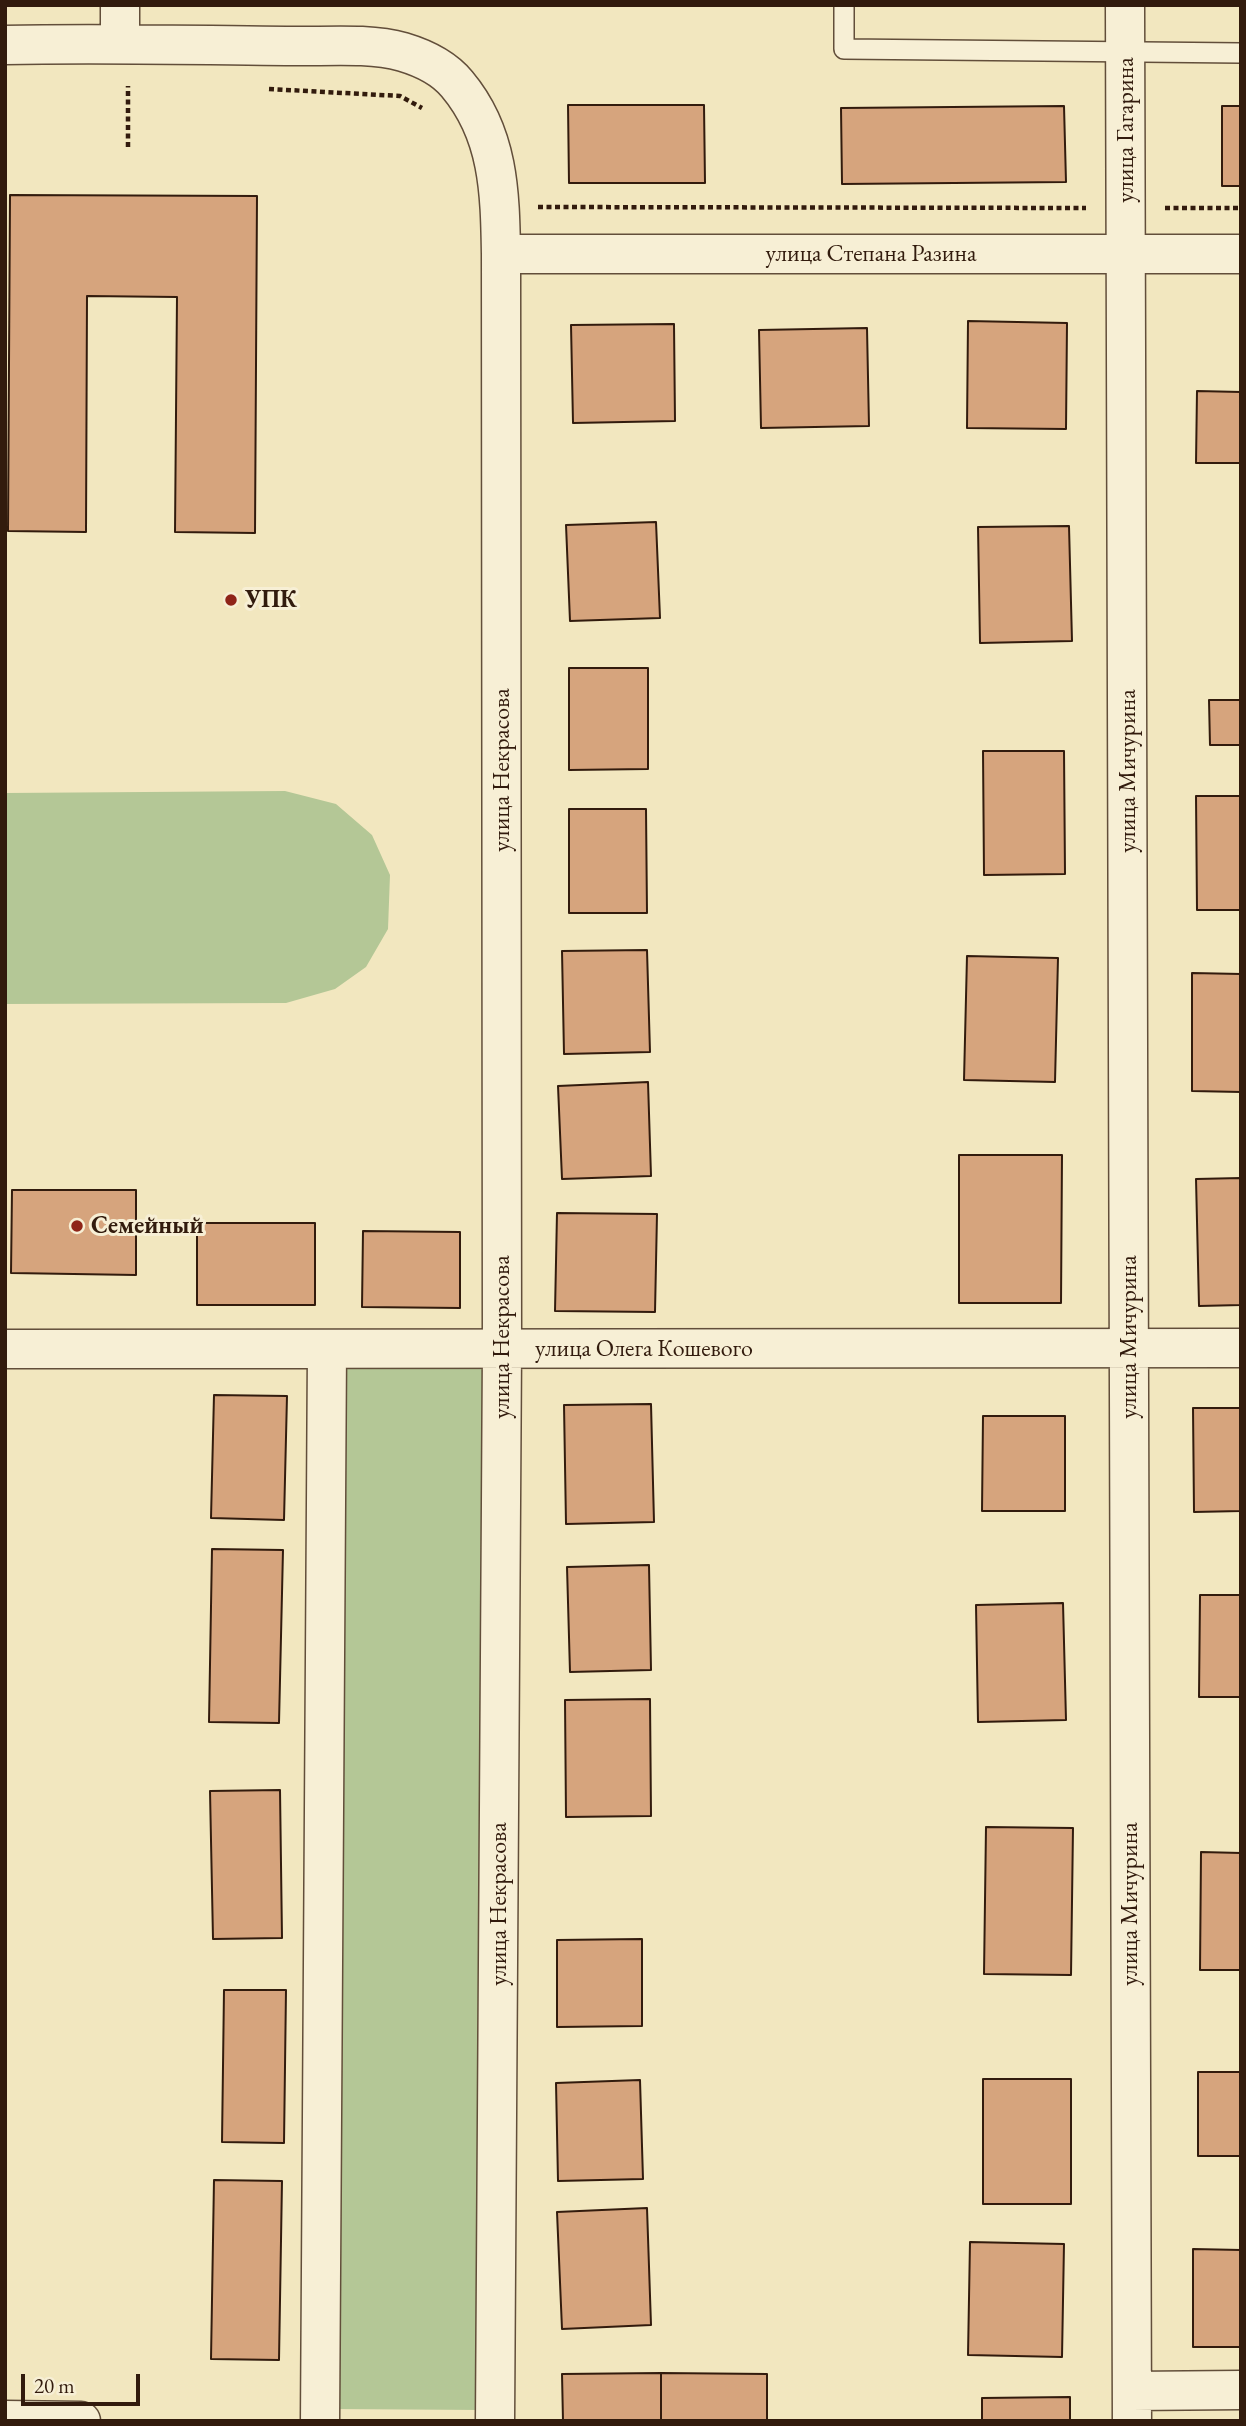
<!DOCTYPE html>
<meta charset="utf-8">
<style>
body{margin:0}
#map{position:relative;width:1246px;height:2426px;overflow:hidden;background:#f2e7bf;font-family:"EB Garamond",serif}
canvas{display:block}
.frame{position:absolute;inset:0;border:7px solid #321b0d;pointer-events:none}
.scale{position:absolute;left:21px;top:2374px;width:119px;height:32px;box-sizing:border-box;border:4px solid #321b0d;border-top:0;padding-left:9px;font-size:21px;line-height:24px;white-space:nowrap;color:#321b0d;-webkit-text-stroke:5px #f7efd5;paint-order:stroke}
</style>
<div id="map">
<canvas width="1246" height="2426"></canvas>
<div class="frame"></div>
<div class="scale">20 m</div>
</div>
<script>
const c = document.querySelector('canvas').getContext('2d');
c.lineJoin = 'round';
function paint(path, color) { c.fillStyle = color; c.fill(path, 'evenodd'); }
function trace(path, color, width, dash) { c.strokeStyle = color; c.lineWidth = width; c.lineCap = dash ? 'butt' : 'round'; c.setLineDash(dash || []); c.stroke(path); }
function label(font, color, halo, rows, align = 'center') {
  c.font = font + ' "EB Garamond",serif'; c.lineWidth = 6; c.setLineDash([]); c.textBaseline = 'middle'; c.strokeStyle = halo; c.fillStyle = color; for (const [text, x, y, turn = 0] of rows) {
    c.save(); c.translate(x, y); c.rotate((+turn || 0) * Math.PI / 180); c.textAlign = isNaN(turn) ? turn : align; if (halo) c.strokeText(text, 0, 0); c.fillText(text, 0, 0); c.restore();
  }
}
paint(new Path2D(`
 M 285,791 L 336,804 L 372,835 L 390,875 L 388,929 L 366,967 L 335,989 L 286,1003 L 5,1004 L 5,793 Z
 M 337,1362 L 487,1363 L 481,2410 L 330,2409 Z`), '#b4c796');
const building = new Path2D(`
 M 568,105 L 704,105 L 705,183 L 569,183 Z
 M 1064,106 L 1066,182 L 842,184 L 841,108 Z
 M 1222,106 L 1241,106 L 1241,186 L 1222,186 Z
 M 10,195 L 257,196 L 255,533 L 175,532 L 177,297 L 87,296 L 86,532 L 8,531 Z
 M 968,321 L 1067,323 L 1066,429 L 967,428 Z
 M 674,324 L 675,421 L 573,423 L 571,325 Z
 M 867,328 L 869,426 L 761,428 L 759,330 Z
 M 1197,391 L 1241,392 L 1241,463 L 1196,463 Z
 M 656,522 L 660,618 L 570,621 L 566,525 Z
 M 1069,526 L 1072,641 L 980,643 L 978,527 Z
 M 569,668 L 648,668 L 648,769 L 569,770 Z
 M 1209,700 L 1241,700 L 1241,745 L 1210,745 Z
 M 983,751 L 1064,751 L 1065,874 L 984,875 Z
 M 1196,796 L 1241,796 L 1241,910 L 1197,910 Z
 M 569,809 L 646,809 L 647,913 L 569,913 Z
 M 647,950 L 650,1052 L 564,1054 L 562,951 Z
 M 967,956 L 1058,958 L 1055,1082 L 964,1080 Z
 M 1192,973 L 1241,974 L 1241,1092 L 1192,1091 Z
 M 648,1082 L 651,1176 L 562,1179 L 558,1086 Z
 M 959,1155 L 1062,1155 L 1061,1303 L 959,1303 Z
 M 1241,1178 L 1241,1305 L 1199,1306 L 1196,1179 Z
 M 12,1190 L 136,1190 L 136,1275 L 11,1273 Z
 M 557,1213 L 657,1214 L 655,1312 L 555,1311 Z
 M 197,1223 L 315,1223 L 315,1305 L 197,1305 Z
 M 363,1231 L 460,1232 L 460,1308 L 362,1307 Z
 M 214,1395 L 287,1396 L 284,1520 L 211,1518 Z
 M 651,1404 L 654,1522 L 566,1524 L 564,1405 Z
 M 1193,1408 L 1241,1408 L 1241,1511 L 1194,1512 Z
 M 983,1416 L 1065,1416 L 1065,1511 L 982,1511 Z
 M 212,1549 L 283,1550 L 279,1723 L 209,1722 Z
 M 649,1565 L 651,1670 L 570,1672 L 567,1567 Z
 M 1200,1595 L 1241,1595 L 1241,1697 L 1199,1697 Z
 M 1063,1603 L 1066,1720 L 978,1722 L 976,1605 Z
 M 650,1699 L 651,1816 L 566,1817 L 565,1700 Z
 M 280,1790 L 282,1938 L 213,1939 L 210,1791 Z
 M 986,1827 L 1073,1828 L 1071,1975 L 984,1974 Z
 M 1201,1852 L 1241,1853 L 1241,1970 L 1200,1970 Z
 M 642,1939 L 642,2026 L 557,2027 L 557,1940 Z
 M 224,1990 L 286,1990 L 284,2143 L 222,2142 Z
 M 1198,2072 L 1241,2072 L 1241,2156 L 1198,2156 Z
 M 983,2079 L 1071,2079 L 1071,2204 L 983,2204 Z
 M 640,2080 L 643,2179 L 558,2181 L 556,2083 Z
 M 214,2180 L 282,2181 L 279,2360 L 211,2359 Z
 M 647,2208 L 651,2325 L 562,2329 L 557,2212 Z
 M 970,2242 L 1064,2244 L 1062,2357 L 968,2355 Z
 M 1193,2249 L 1241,2250 L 1241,2347 L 1193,2347 Z
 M 661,2373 L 661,2421 L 563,2421 L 562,2374 Z
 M 661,2373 L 767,2374 L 767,2421 L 661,2421 Z
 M 1070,2397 L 1070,2421 L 982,2421 L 982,2398 Z`);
paint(building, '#d6a47d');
trace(building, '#321b0d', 2);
const service = new Path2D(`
 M 844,5 L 844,49 L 1241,53`);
const minor = new Path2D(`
 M 1125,5 L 1132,2421
 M 120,44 L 120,5
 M 5,45 C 99,43 193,45 286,46 C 323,47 367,42 403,52 C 423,58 443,67 457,84 C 499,134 500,192 501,254 L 502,1349 L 495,2421
 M 501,254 L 1241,254
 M 5,1349 L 1241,1348
 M 1132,2391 L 1241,2390
 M 5,2420 L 81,2421
 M 320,2421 L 327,1349`);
trace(service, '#624e3a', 22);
trace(minor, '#624e3a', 41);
trace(new Path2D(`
 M 269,89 L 400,96 L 422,108
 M 128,147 L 128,86
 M 538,207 L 1086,208
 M 1165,208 L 1241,208`), '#321b0d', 4.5, [5, 3.5]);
trace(service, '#f7efd5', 19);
trace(minor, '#f7efd5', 38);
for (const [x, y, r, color] of [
 [231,600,7,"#8f2418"],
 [77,1226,7,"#8f2418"]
]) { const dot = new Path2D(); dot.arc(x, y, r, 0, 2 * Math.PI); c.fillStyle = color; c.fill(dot); trace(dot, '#f7efd5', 2.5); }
label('24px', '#321b0d', '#f7efd5', [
 ["улица Гагарина",1126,130,-90],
 ["улица Степана Разина",871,254],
 ["улица Некрасова",502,770,-90],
 ["улица Мичурина",1128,771,-90],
 ["улица Некрасова",502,1337,-90],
 ["улица Мичурина",1129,1337,-90],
 ["улица Олега Кошевого",644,1349],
 ["улица Некрасова",499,1904,-90],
 ["улица Мичурина",1130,1904,-90]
]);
label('bold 24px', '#321b0d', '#f7efd5', [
 ["УПК",245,600],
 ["Семейный",91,1226]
], 'left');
</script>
